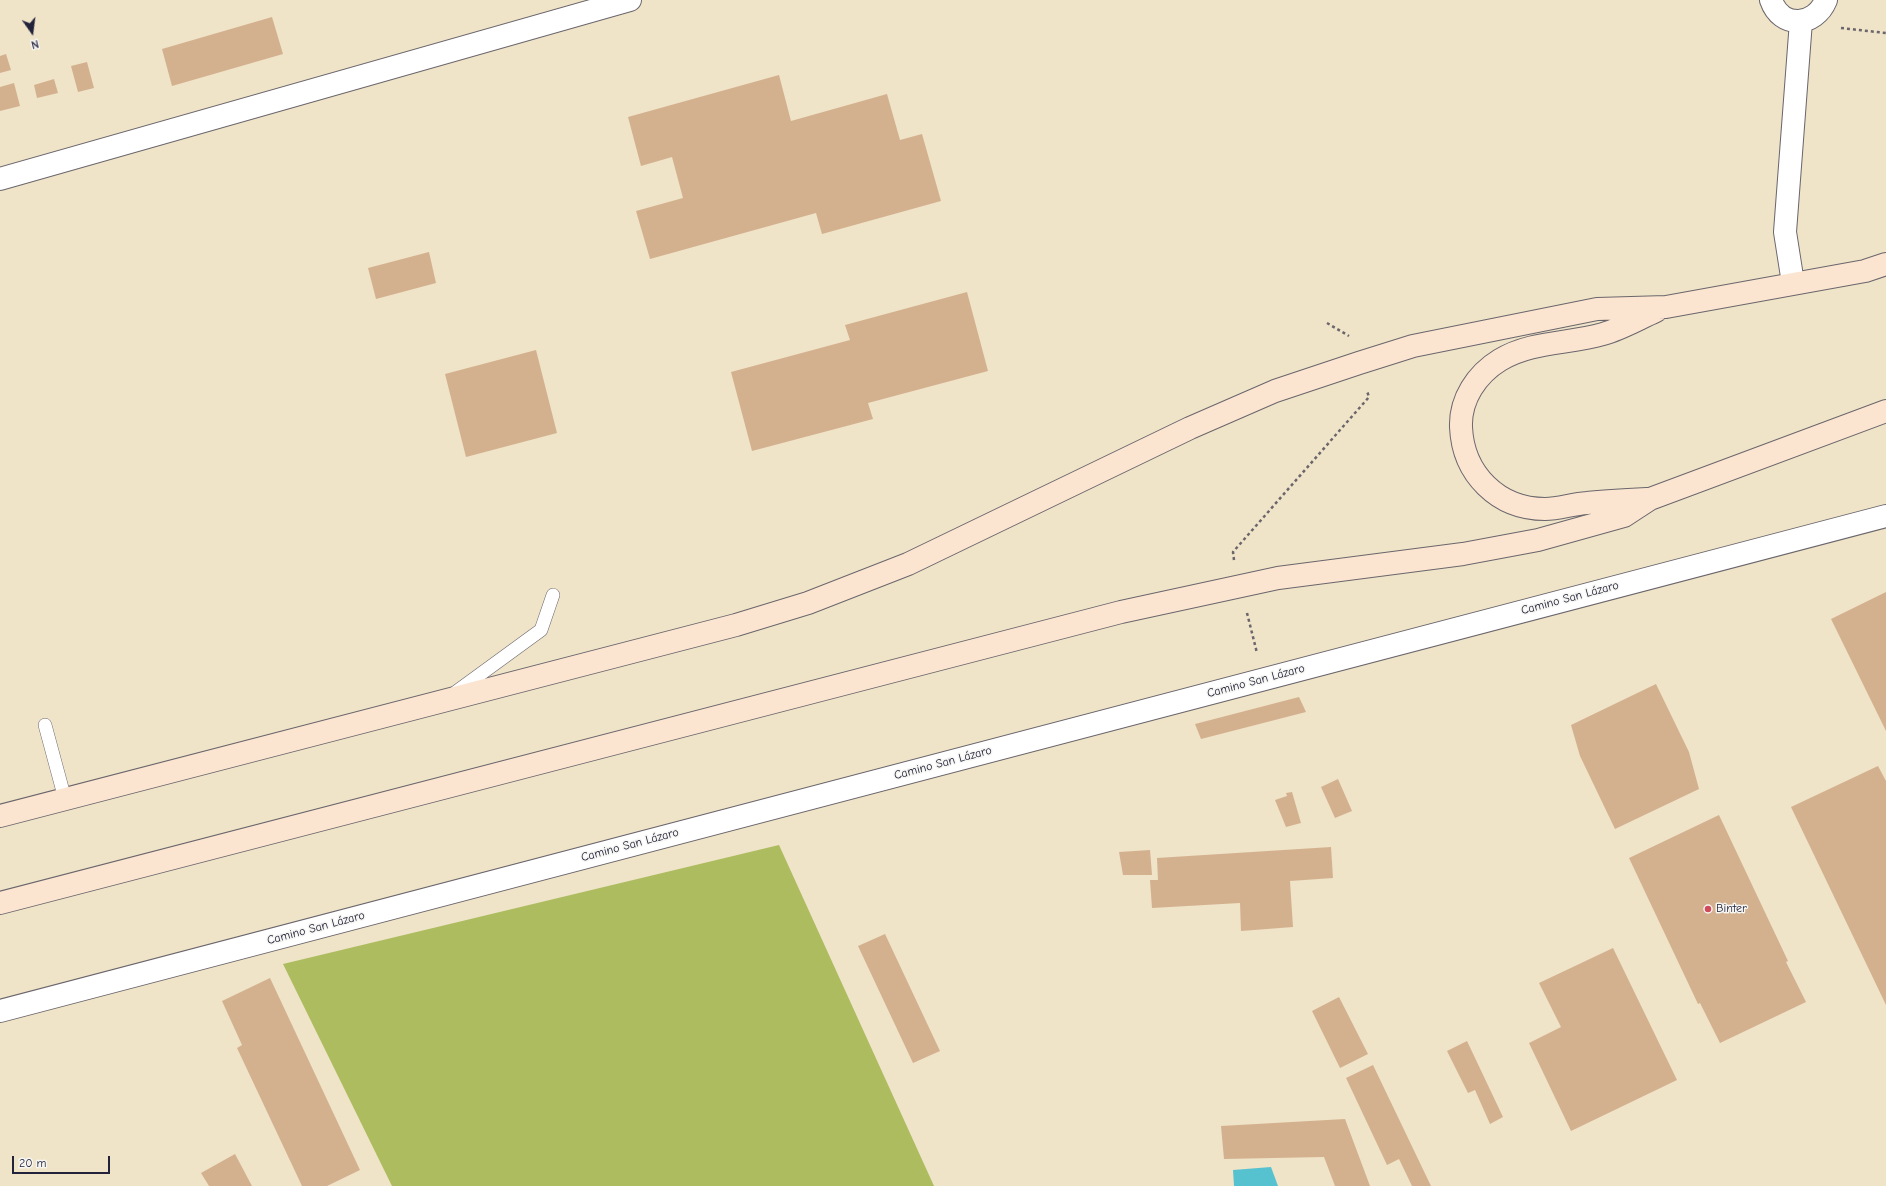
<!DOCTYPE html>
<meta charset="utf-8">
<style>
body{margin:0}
#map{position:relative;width:1886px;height:1186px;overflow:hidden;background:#efe3c8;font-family:"Comic Neue",sans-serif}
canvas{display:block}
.north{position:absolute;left:12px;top:12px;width:40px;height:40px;-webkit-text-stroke:3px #f6f6f2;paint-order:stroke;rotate:166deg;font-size:11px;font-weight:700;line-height:16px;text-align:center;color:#22223b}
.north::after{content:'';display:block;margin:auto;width:14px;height:18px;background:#22223b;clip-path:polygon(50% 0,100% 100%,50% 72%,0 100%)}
.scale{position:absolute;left:12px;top:1156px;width:98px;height:18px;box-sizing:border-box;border:2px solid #22223b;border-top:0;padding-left:5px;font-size:12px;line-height:14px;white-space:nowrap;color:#22223b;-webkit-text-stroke:3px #f6f6f2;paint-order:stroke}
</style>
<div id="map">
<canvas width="1886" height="1186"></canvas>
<div class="north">N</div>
<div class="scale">20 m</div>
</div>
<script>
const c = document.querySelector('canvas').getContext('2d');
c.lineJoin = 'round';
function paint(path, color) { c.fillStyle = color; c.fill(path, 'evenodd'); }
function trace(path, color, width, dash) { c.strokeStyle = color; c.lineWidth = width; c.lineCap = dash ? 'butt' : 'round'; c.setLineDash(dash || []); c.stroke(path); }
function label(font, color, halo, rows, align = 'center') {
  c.font = font + ' "Comic Neue",sans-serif'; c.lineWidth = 3; c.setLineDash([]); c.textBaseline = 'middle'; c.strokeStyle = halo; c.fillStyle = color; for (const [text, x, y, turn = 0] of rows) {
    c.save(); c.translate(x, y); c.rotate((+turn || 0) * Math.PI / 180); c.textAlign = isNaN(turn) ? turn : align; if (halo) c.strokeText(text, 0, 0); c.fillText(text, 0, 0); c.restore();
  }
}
paint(new Path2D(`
 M 779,845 L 934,1186 L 392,1186 L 283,964 Z`), '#acbc5f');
paint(new Path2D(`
 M 1271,1167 L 1278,1186 L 1234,1186 L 1233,1170 Z`), '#56c2cf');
paint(new Path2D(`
 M 272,17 L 283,54 L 172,86 L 162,49 Z
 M 6,54 L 11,70 L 0,73 L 0,56 Z
 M 87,62 L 94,88 L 78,92 L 71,66 Z
 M 779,75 L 791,121 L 887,94 L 900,140 L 922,134 L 941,201 L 822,234 L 816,213 L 650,259 L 636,211 L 683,198 L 672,157 L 641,166 L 628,117 Z
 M 54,79 L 58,93 L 37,98 L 34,85 Z
 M 14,83 L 20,106 L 0,111 L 0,87 Z
 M 429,252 L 436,283 L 376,299 L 368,268 Z
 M 967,292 L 988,371 L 868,403 L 873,419 L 752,451 L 731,372 L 850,340 L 845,325 Z
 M 536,350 L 557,433 L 466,457 L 445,374 Z
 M 1886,592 L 1886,731 L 1831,619 Z
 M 1656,684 L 1689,752 L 1699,789 L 1615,829 L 1580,756 L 1571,725 Z
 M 1299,697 L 1306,712 L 1201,739 L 1195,724 Z
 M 1878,766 L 1886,781 L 1886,1005 L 1791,807 Z
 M 1338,779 L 1352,811 L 1335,818 L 1321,787 Z
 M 1292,792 L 1301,823 L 1286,827 L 1275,800 L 1287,796 L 1286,793 Z
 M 1719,815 L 1788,961 L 1786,962 L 1806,1002 L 1720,1043 L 1700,1003 L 1698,1004 L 1629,858 Z
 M 1331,847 L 1333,878 L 1290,881 L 1293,927 L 1241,931 L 1240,903 L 1152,908 L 1150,880 L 1158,880 L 1157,858 Z
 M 1150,850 L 1152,875 L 1123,875 L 1119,852 Z
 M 885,934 L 940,1051 L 913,1063 L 858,946 Z
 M 1613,948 L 1677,1080 L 1571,1131 L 1529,1043 L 1561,1027 L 1539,983 Z
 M 270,978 L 360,1170 L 327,1186 L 302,1186 L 237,1048 L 242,1045 L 222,1001 Z
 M 1339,997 L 1368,1054 L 1340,1068 L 1312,1011 Z
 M 1467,1041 L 1503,1117 L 1490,1124 L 1475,1090 L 1468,1093 L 1447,1051 Z
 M 1373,1065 L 1431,1186 L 1412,1186 L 1399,1159 L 1387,1165 L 1346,1078 Z
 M 1345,1119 L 1370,1186 L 1335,1186 L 1324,1157 L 1224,1159 L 1221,1126 Z
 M 235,1154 L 252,1186 L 209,1186 L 201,1173 Z`), '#d4b18e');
const lane = new Path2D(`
 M 456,692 L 541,630 L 553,595
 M 45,725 L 65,799`);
const street = new Path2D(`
 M 1771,0 C 1781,29 1815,27 1826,0
 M 0,179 L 630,0
 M 1793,283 L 1785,232 L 1801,21
 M 0,1011 L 1886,516`);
const secondary = new Path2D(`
 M 1647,499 C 1627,500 1607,501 1587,503 C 1572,504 1559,509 1545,509 C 1498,509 1463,474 1461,427 C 1460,399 1477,374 1500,360 C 1531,341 1569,344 1603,334 C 1621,329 1638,319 1656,311
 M 0,816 L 736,625 L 808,603 L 908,564 L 1190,428 L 1275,391 L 1359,363 L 1413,346 L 1597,309 L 1666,307 L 1865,271 L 1886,264
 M 0,903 L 1121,612 L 1278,578 L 1463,554 L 1538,540 L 1624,516 L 1650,499 L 1886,411`);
trace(lane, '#6a666c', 14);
trace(street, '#6a666c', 24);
trace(secondary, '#6a666c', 24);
trace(new Path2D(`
 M 1841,28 L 1886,33
 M 1327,323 L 1349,336
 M 1234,560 L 1233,552 L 1369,397 L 1367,391
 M 1247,613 L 1257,653`), '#6a666c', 2.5, [3, 3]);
trace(lane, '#fff', 13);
trace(street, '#fff', 22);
trace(secondary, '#fce5d0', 22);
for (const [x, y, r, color] of [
 [1708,909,4,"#d1495b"]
]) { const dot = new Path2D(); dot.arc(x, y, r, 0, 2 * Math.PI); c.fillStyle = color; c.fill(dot); trace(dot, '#f6f6f2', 1.5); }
label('12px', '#22223b', '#f6f6f2', [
 ["Camino San Lázaro",1570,598,-15],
 ["Camino San Lázaro",1256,681,-15],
 ["Camino San Lázaro",943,763,-15],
 ["Camino San Lázaro",630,845,-15],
 ["Camino San Lázaro",316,928,-15]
]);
label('12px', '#22223b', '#f6f6f2', [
 ["Binter",1716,909]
], 'left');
</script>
